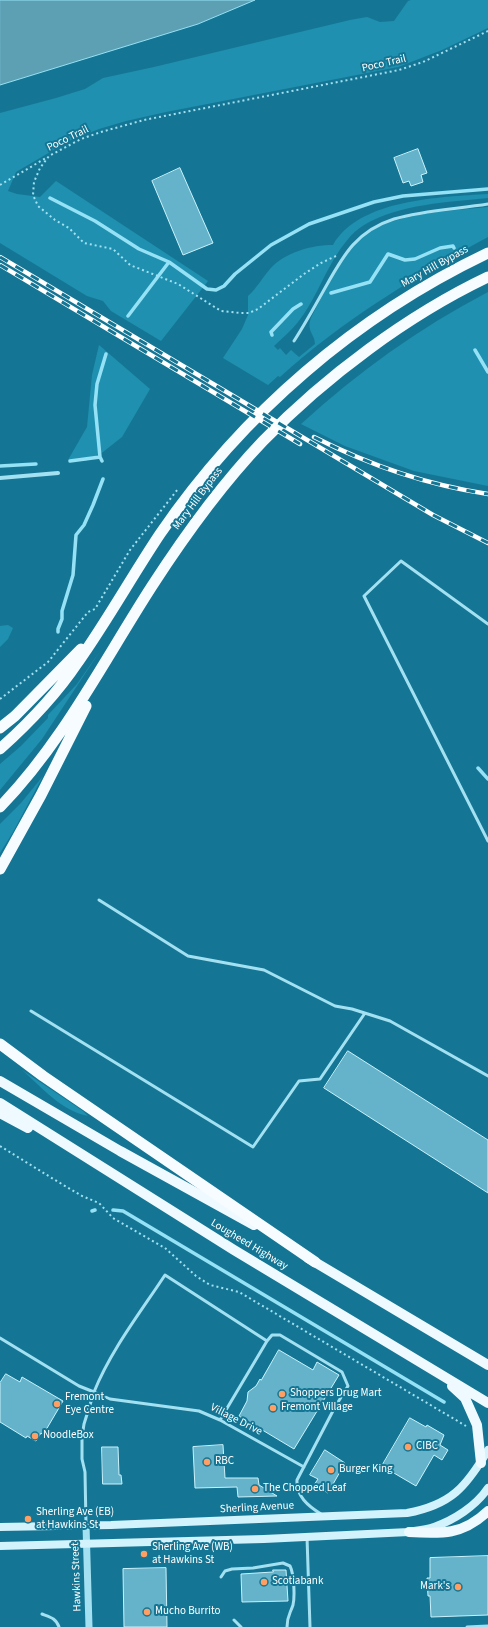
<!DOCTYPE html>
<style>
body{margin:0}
canvas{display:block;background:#147694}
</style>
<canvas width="488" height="1627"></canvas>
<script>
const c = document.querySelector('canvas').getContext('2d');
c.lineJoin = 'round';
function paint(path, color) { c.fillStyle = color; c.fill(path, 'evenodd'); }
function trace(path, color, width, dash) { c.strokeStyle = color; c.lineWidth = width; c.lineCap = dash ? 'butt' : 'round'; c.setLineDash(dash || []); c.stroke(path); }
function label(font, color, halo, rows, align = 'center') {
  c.font = font + ' "Source Sans 3",sans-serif'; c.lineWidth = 4; c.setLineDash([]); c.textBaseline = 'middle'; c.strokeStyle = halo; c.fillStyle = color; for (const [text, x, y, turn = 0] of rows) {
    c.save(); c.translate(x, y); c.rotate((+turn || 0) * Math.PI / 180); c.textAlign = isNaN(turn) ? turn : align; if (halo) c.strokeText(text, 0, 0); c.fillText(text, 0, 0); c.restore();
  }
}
paint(new Path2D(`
 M 411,0 L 488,0 L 488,28 L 442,50 L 398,67 L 166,112 L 126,121 L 99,129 L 69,141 L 16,172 L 8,191 L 17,194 L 40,197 L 56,181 L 208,281 L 161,341 L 111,311 L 103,301 L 87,296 L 0,243 L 0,113 L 56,98 L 85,89 L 103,78 L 154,67 L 350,20 L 367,17 L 380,22 L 394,21 L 408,1 Z
 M 488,194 L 488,198 C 449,202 399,204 364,225 C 351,233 342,246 334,259 C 322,279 313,303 298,322 C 291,331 282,338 274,346 L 278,350 L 280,348 L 286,355 L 291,350 L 299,357 L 315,344 C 315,334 306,331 311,318 C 323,295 340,257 358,240 C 386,213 451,211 488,207 L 488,237 C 414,277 343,320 280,377 L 278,376 L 268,385 L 223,358 L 242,329 L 248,315 L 248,296 C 257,288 262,278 270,269 C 285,252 312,245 333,245 C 359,199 441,197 488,194 Z
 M 488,292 L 488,486 L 414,471 L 345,446 L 301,424 C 358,372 419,328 488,292 Z
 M 99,345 L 150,389 L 122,437 L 103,452 L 86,461 L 68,460 L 87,427 L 92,375 Z
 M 8,625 L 13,628 L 8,639 L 0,647 L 0,626 Z
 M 100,651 L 42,739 L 0,790 L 0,764 L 21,746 L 48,718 L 48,715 L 77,684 Z
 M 43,776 L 13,832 L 0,853 L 0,824 L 21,803 Z
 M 22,1070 L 83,1111 L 88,1116 C 61,1111 42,1087 22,1070 Z`), '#1f90b0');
const water = new Path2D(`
 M 0,0 L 255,0 L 198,24 L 0,85 Z`);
paint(water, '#5da0b4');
trace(water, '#95e1f5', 1);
trace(new Path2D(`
 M 50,198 L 95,221 L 139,249 L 169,262 L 207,289 L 216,290 L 224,286 L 235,274 L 271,245 L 309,224 L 374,202 L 403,196 L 488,189
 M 331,293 L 370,282 L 388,254 L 405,260 L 415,259 L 440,248 L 453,246 L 454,248
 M 128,316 L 169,262
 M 272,335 L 271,332 L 293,309 L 301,304
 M 475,350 L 488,372
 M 70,461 L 100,457
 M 102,461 L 100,457 L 95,405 L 97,384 L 106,354
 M 0,466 L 36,464
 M 58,632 L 58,629 L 62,619 L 62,611 L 73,575 L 76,535 L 84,525 L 93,505 L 103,479
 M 478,768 L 488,779
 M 113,1210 L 123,1211 L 444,1402
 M 92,1211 L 95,1210`), '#95e1f5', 3.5);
const building = new Path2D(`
 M 418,149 L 427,173 L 421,175 L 423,182 L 411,186 L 409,181 L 403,183 L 394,158 Z
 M 180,168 L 213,243 L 183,255 L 152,181 Z
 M 348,1051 L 488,1140 L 488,1193 L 324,1088 Z
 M 279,1350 L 313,1370 L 317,1362 L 339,1375 L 294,1449 L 239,1416 L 247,1401 L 248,1392 L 256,1386 L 260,1379 L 261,1380 Z
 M 6,1374 L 20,1382 L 22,1377 L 63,1401 L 43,1435 L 41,1433 L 36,1441 L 27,1436 L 26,1438 L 0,1422 L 0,1383 Z
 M 410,1418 L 426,1427 L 427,1425 L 444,1435 L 440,1445 L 448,1450 L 442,1460 L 434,1455 L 416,1486 L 382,1466 Z
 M 223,1445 L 225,1478 L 258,1478 L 259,1485 L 277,1496 L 238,1497 L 237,1487 L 195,1488 L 193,1447 Z
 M 102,1447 L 118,1447 L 119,1475 L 121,1475 L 122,1484 L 103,1484 Z
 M 325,1450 L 345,1463 L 328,1493 L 314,1485 L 318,1479 L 310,1475 Z
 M 488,1556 L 488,1615 L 431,1617 L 430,1596 L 428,1596 L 427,1578 L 430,1578 L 430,1558 Z
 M 166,1568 L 167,1627 L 124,1627 L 123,1569 Z
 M 273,1570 L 286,1570 L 288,1601 L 242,1602 L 241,1574 L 273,1572 Z`);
paint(building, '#64b3ca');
trace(building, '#caf2fc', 1);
trace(new Path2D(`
 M 0,185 L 46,158
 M 336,256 L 321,263 L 304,274 L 258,309 L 249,313 L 240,313 L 221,311 L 178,284 L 130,265 L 113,249 L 84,243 L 69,228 L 55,220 L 38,206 L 33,195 L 34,182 L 40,168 L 49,156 L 81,139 L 101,132 L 144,120 L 399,70 L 423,62 L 488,31
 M 0,699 L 48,662 L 88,612 L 95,609 L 130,550 L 178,489
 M 0,1146 L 55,1180 L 82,1196 L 99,1203 L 113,1218 L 165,1248 L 196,1276 L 210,1285 L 239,1292 L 466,1426`), '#a3e1f2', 2, [2, 3]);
trace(new Path2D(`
 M 294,341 C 305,324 315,306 325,288 C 343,256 356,231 394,219 C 424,210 457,209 488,204
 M 488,624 L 401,561 L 364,596 L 488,841
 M 99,900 L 188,956 L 264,970 L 335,1006 L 352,1009 L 390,1021 L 488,1076
 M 31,1011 L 253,1147 L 299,1081 L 320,1079 L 365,1013
 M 0,1338 L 79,1386 L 94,1392 C 111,1350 140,1313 165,1275 L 267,1341 L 220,1420
 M 267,1341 L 272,1335 L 280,1335 L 342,1372 L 348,1386 L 335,1407 L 297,1480 C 296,1496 308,1506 321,1514
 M 86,1525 L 85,1472 L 82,1459 L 82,1437 L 84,1424 L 94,1392 L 110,1399 L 199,1411 L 220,1420 L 304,1467
 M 307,1537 L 310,1627
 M 221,1577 L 225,1571 L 232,1569 L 253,1568 L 283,1563 L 290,1566 C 294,1574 295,1596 293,1605 C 290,1614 287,1616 287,1627
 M 42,1614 C 50,1617 56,1618 59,1627
 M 234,1620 L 241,1627
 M 467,1627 L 488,1626`), '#a3e1f2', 3);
trace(new Path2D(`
 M 0,478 L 58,473`), '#a3e1f2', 4);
trace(new Path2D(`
 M 86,1525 L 89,1627`), '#a3e1f2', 7);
trace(new Path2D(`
 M 0,1527 L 111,1525 L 407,1513 C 451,1505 466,1487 488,1450
 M 0,1546 L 264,1539 L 409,1532 C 417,1530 427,1530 434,1527 C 454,1520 476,1506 488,1488`), '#d2f2fc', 8);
trace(new Path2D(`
 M 0,1081 L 120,1151 L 254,1225
 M 0,1103 L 234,1250 L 488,1403
 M 0,1113 L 28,1128
 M 308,1258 L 488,1365
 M 452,1386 L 465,1398 L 477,1425 L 481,1463
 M 409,1532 C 442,1534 463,1535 488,1511`), '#eefaff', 10);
trace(new Path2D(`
 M 0,728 L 15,716 L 81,649
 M 0,749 C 29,723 56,695 78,662 C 107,621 132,576 160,534 C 243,413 356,316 488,253
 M 0,807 C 63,742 103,662 152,586 C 185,535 221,485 263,441 C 325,377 408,315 488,277
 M 0,869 L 41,795 L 86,706
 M 0,1044 L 43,1076 L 315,1262`), '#f6fcff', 11);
const rail = new Path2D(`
 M 0,257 L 433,515 L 488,543
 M 0,265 L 300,444
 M 314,437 C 369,465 427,485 488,494`);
trace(rail, '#fff', 4.5);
trace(rail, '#147694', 3, [9]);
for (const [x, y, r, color] of [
 [282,1394,4,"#ff9f64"],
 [57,1404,4,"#ff9f64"],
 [273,1408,4,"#ff9f64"],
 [35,1436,4,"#ff9f64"],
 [408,1447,4,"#ff9f64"],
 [207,1462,4,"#ff9f64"],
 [331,1470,4,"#ff9f64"],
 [255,1489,4,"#ff9f64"],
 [28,1519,4,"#ff9f64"],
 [144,1554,4,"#ff9f64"],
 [264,1582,4,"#ff9f64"],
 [458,1587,4,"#ff9f64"],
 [147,1612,4,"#ff9f64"]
]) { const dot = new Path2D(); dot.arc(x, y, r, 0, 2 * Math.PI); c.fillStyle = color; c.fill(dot); trace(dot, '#147694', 1.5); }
label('11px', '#fff', '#147694', [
 ["Poco Trail",384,64,-13],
 ["Poco Trail",68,139,-26],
 ["Mary Hill Bypass",435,267,-29],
 ["Mary Hill Bypass",198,499,-53],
 ["Lougheed Highway",249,1245,31],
 ["Village Drive",236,1420,27],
 ["Sherling Avenue",257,1508,-3],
 ["Hawkins Street",77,1577,-92]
]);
label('11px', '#fff', '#147694', [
 ["Shoppers Drug Mart",290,1394],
 ["Fremont",65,1398],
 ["Eye Centre",65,1411],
 ["Fremont Village",281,1408],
 ["NoodleBox",43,1436],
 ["CIBC",416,1447],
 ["RBC",215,1462],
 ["Burger King",339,1470],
 ["The Chopped Leaf",263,1489],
 ["Sherling Ave (EB)",36,1513],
 ["at Hawkins St",36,1526],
 ["Sherling Ave (WB)",152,1548],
 ["at Hawkins St",152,1561],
 ["Scotiabank",272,1582],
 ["Mark's",450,1587,"right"],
 ["Mucho Burrito",155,1612]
], 'left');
</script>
